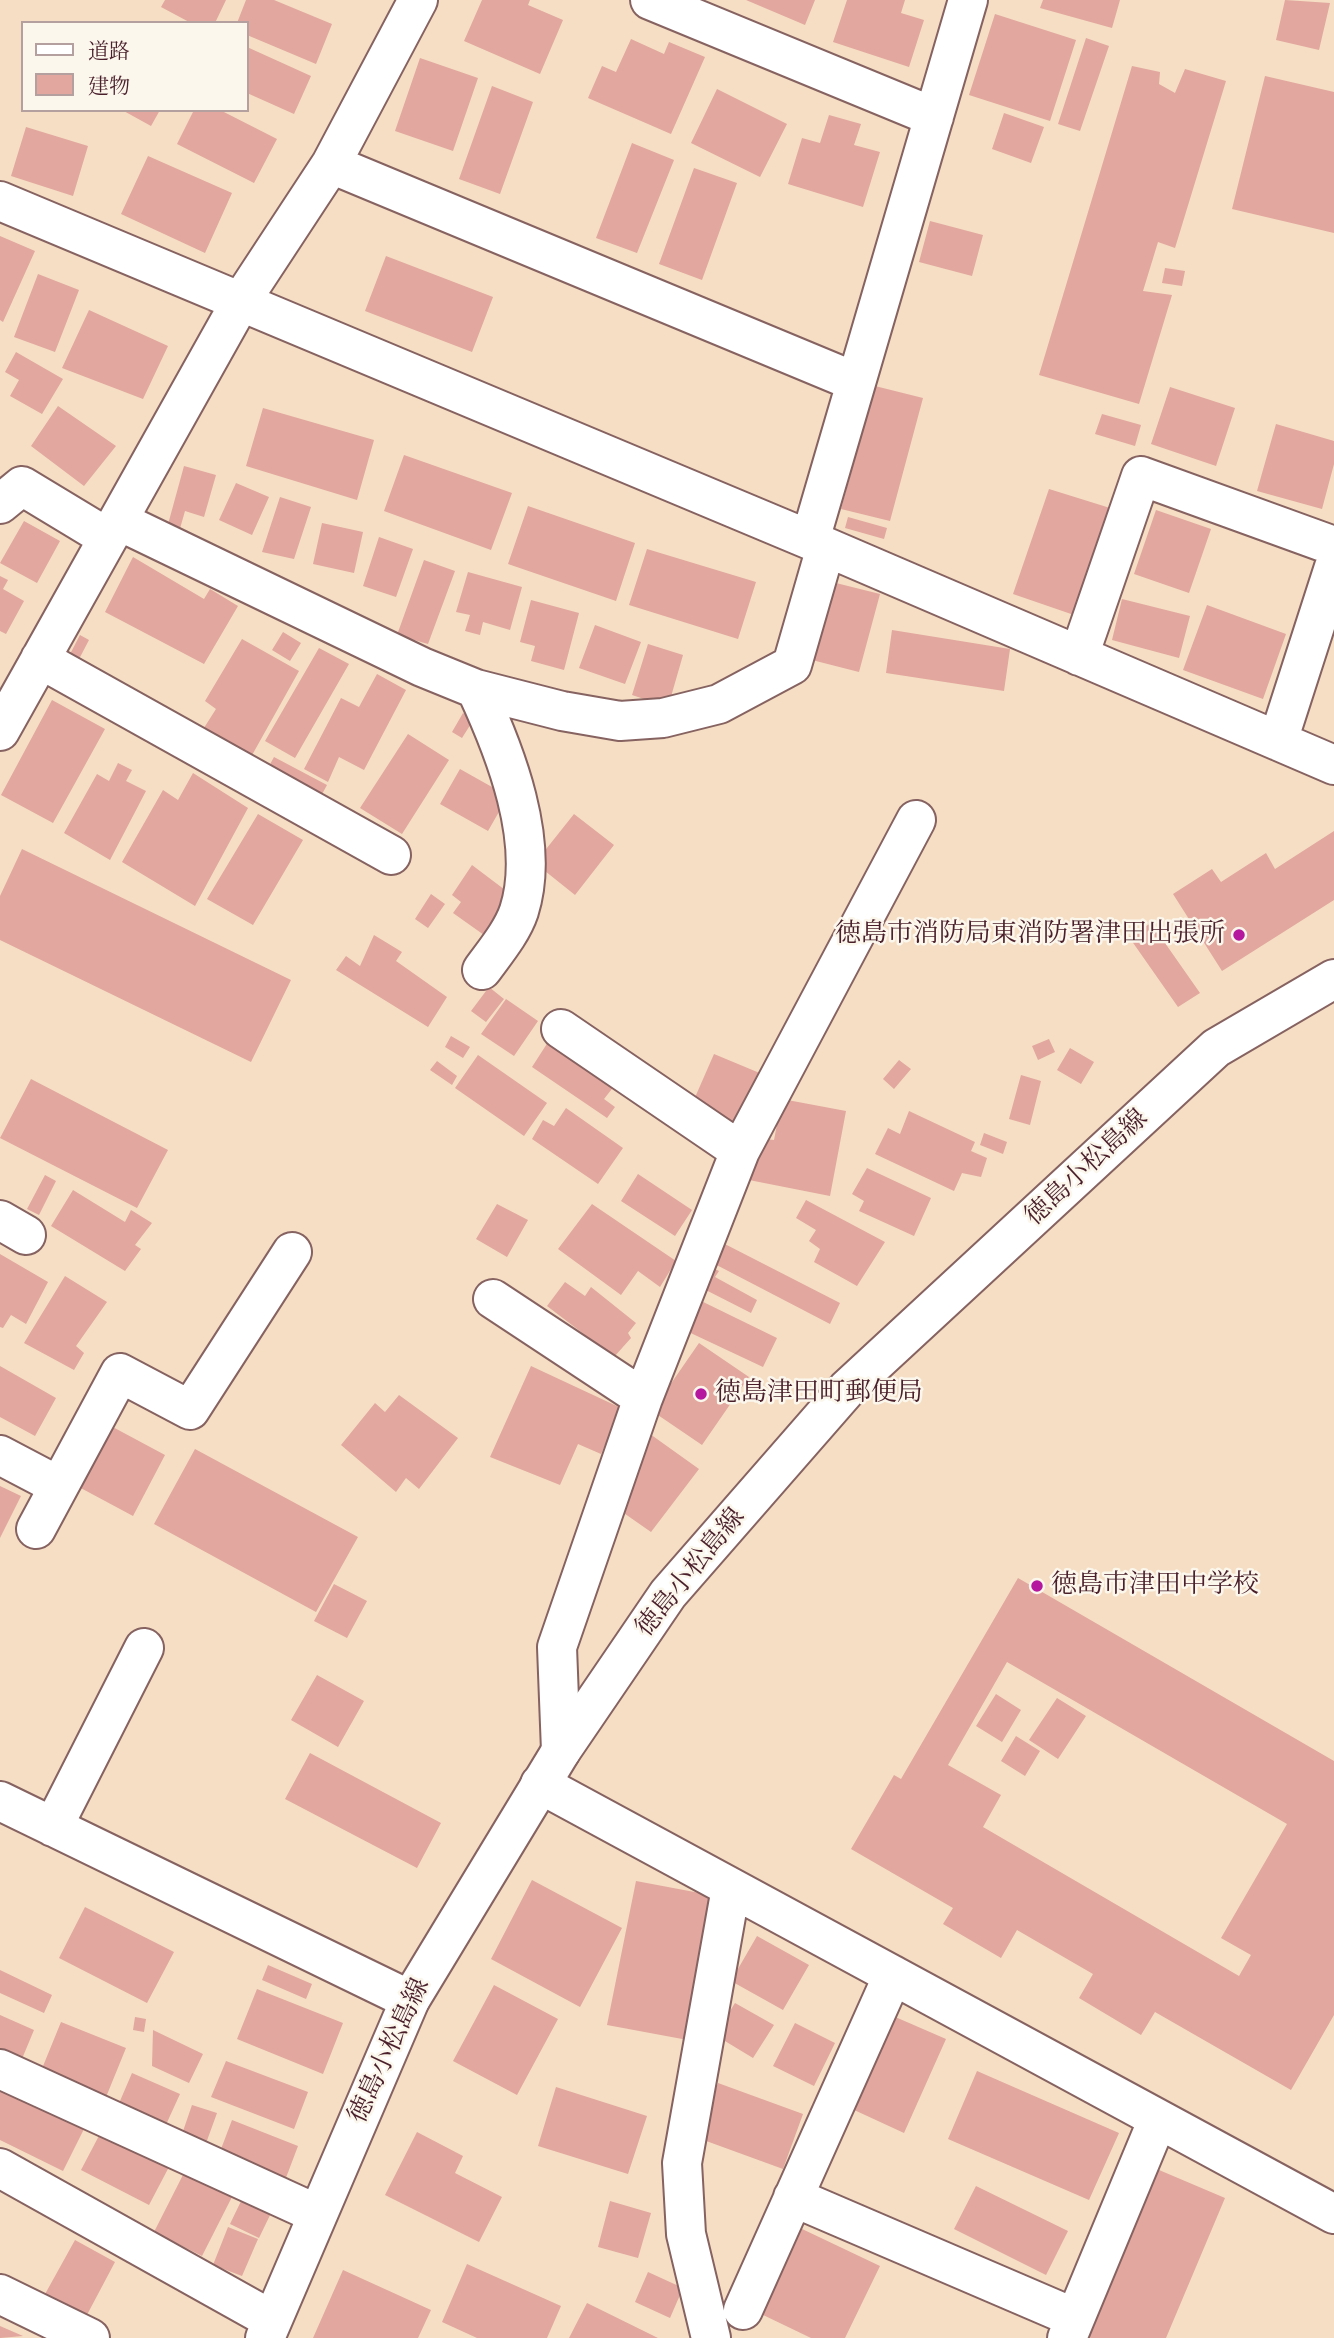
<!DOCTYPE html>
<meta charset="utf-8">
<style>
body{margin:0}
#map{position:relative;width:1334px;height:2338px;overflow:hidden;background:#f5dec4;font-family:Alegreya,"Noto Serif JP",serif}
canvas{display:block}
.legend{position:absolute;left:21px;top:21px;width:228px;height:91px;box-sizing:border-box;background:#fbf7ec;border:2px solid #b4a19f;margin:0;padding:9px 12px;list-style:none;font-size:21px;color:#4a1f2b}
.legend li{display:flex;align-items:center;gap:14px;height:35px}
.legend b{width:35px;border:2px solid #b4a19f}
</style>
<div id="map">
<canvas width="1334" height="2338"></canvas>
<ul class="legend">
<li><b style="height:9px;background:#fff"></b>道路</li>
<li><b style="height:19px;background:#e2a79e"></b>建物</li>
</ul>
</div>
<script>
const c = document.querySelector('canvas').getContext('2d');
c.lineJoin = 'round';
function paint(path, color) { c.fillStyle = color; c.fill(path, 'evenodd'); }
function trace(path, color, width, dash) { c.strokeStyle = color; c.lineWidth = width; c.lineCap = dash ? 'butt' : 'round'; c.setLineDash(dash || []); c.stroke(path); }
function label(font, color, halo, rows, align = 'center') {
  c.font = font + ' Alegreya,"Noto Serif JP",serif'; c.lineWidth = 5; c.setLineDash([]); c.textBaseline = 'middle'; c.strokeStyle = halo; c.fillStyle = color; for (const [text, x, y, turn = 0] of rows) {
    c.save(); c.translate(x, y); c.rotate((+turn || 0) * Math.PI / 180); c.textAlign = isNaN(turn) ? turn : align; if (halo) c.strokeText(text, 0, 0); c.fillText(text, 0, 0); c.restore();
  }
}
paint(new Path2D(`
 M 165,0 L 226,0 L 215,23 L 191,23 L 161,7 Z
 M 246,0 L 274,0 L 332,24 L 316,64 L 247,35 L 247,23 L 237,23 Z
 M 482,0 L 530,0 L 528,5 L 563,20 L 540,74 L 464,41 Z
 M 746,0 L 815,0 L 805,25 Z
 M 847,0 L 905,0 L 901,13 L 924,20 L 909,67 L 833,42 Z
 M 1043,0 L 1120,0 L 1112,28 L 1040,8 Z
 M 1285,0 L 1330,3 L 1319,50 L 1276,40 Z
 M 995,14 L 1076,40 L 1050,121 L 969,95 Z
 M 1086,38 L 1109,46 L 1080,131 L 1058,124 Z
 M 631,39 L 664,54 L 669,42 L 705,57 L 671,134 L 588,98 L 602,66 L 616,72 Z
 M 247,47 L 311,76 L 294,114 L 247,93 Z
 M 420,58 L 478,78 L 453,151 L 395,131 Z
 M 1132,66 L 1160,72 L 1159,84 L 1175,93 L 1185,69 L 1226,81 L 1175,248 L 1158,242 L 1143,291 L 1172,295 L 1139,404 L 1039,375 Z
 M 1265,76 L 1334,92 L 1334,233 L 1232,209 Z
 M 492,86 L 533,102 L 500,194 L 459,179 Z
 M 717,89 L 787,124 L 760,177 L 691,143 Z
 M 122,110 L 160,110 L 151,126 Z
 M 194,110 L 220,110 L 277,139 L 254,183 L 177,144 Z
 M 1004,113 L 1044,127 L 1031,163 L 992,149 Z
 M 829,115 L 861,124 L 854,145 L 880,152 L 863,207 L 788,184 L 802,138 L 820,143 Z
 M 26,127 L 88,146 L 73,196 L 11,176 Z
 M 632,143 L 674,160 L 637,253 L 596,238 Z
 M 148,156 L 232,193 L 205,253 L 121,214 Z
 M 694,168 L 737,183 L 702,280 L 659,264 Z
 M 930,221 L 983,235 L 972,276 L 919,262 Z
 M 0,236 L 35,251 L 3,322 L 0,320 Z
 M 386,256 L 493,297 L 472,352 L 365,311 Z
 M 1165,268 L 1185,271 L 1182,286 L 1162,283 Z
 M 38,274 L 79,290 L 55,352 L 14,337 Z
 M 89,310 L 168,346 L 143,399 L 62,368 Z
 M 16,352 L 63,379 L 42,414 L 10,396 L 19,380 L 5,372 Z
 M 875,386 L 923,398 L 890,521 L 841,509 Z
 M 1170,387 L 1235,408 L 1216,466 L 1151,444 Z
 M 58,406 L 116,446 L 84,486 L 31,446 Z
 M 263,408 L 374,440 L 357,500 L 246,466 Z
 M 1102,414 L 1141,425 L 1135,446 L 1095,434 Z
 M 1276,424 L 1334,441 L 1334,464 L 1322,509 L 1257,491 Z
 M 404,455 L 512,493 L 491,550 L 384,511 Z
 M 184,466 L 216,475 L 204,517 L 185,511 L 179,532 L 167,528 Z
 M 236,483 L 269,497 L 252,535 L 219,520 Z
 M 1049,489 L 1110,508 L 1074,615 L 1013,594 Z
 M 280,497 L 311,507 L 294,559 L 262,552 Z
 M 528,506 L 635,543 L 616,601 L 508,564 Z
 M 1156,510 L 1211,529 L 1189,593 L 1134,574 Z
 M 848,517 L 887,528 L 884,539 L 845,528 Z
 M 24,521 L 60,541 L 37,583 L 0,563 Z
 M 322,523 L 363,532 L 354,573 L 313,564 Z
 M 379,537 L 413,549 L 396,597 L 363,586 Z
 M 647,549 L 756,582 L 738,639 L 629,605 Z
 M 133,557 L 204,599 L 210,589 L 238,606 L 204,664 L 105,612 Z
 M 424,560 L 455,571 L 428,644 L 397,635 Z
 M 468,572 L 522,587 L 510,630 L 483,622 L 480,635 L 465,631 L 470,615 L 456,612 Z
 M 0,576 L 8,580 L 3,589 L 24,601 L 6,634 L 0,631 Z
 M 832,582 L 880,594 L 859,672 L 812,660 Z
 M 1122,599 L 1190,616 L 1179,658 L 1112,640 Z
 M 531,600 L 579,613 L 564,670 L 531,661 L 535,646 L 520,642 Z
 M 1207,605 L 1286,634 L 1263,699 L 1183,670 Z
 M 595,625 L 641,642 L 625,684 L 579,668 Z
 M 892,630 L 1010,649 L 1004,691 L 886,673 Z
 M 283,632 L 301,643 L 290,661 L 272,650 Z
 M 80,635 L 89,640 L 78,661 L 69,656 Z
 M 242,639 L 299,671 L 251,757 L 202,731 L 216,709 L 205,701 Z
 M 648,644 L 683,655 L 668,707 L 632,695 Z
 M 319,648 L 349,664 L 295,758 L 265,741 Z
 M 377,674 L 406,690 L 364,770 L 339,757 L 328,782 L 304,769 L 341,698 L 359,707 Z
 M 52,700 L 105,729 L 53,823 L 1,795 Z
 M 463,713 L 474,719 L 462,738 L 452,732 Z
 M 408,734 L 449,760 L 402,834 L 360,808 Z
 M 274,757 L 327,785 L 321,796 L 268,768 Z
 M 118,763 L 132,770 L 126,781 L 146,791 L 110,860 L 64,833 L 97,774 L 109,781 Z
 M 460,769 L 508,796 L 488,831 L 440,804 Z
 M 193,773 L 248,808 L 195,906 L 122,862 L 163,790 L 178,800 Z
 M 258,814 L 303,840 L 253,925 L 207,899 Z
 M 574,814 L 614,845 L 575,895 L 535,863 Z
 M 1334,831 L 1334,900 L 1222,971 L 1173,894 L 1212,869 L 1221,882 L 1266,853 L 1275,869 Z
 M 22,849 L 291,980 L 251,1062 L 0,940 L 0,896 Z
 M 472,865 L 513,896 L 484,935 L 453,913 L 461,902 L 452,895 Z
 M 431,894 L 445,904 L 428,928 L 415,919 Z
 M 1151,923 L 1200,993 L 1178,1007 L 1129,937 Z
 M 374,935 L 402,952 L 396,961 L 447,997 L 428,1027 L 336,970 L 346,956 L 360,966 Z
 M 489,987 L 504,999 L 486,1022 L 471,1011 Z
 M 506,999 L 538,1021 L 514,1056 L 481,1034 Z
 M 451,1036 L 470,1047 L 463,1058 L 445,1047 Z
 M 550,1039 L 615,1085 L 604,1099 L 615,1107 L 607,1118 L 532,1067 Z
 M 1049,1039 L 1055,1052 L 1038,1060 L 1032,1046 Z
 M 1070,1048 L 1094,1062 L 1081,1084 L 1057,1070 Z
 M 714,1054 L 762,1074 L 735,1134 L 693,1102 Z
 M 478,1055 L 547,1103 L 524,1136 L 455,1088 Z
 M 899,1060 L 911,1069 L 894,1089 L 883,1079 Z
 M 437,1061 L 457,1076 L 452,1085 L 430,1070 Z
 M 1021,1075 L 1041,1081 L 1030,1125 L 1009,1119 Z
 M 31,1079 L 168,1150 L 137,1208 L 0,1138 Z
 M 782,1099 L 846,1111 L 830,1196 L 749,1180 L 758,1138 L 774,1140 Z
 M 566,1108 L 623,1148 L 598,1184 L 532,1139 L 543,1120 L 554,1126 Z
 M 909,1111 L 975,1142 L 971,1151 L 987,1158 L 981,1177 L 962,1173 L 954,1191 L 875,1154 L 888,1128 L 900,1134 Z
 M 984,1133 L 1007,1142 L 1003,1154 L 980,1145 Z
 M 867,1168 L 931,1198 L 914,1236 L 859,1211 L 864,1201 L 852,1194 Z
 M 638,1174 L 692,1210 L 675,1236 L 621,1201 Z
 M 45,1175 L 56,1181 L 39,1215 L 27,1209 Z
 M 73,1190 L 125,1222 L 131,1210 L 152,1223 L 135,1245 L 141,1249 L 125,1271 L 51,1226 Z
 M 806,1200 L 885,1242 L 857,1286 L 814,1262 L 820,1249 L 809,1241 L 816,1230 L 796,1218 Z
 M 497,1204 L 528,1220 L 507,1257 L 476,1239 Z
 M 592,1204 L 676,1261 L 660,1287 L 638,1271 L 621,1295 L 558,1249 Z
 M 717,1240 L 840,1303 L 830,1324 L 707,1260 Z
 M 0,1254 L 48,1282 L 26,1324 L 11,1315 L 3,1328 L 0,1327 Z
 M 705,1264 L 719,1271 L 715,1277 L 757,1300 L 751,1313 L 694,1284 Z
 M 65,1276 L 107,1302 L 76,1346 L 84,1353 L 74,1370 L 24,1343 Z
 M 565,1282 L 585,1296 L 591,1287 L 636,1323 L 628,1333 L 631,1338 L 614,1357 L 547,1306 Z
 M 695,1298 L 777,1338 L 763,1367 L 680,1328 Z
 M 699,1343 L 749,1377 L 702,1445 L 652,1411 Z
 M 0,1366 L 56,1398 L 35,1436 L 0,1417 Z
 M 531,1366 L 621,1408 L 601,1454 L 578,1444 L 560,1485 L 490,1457 Z
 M 399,1395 L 458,1438 L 419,1489 L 406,1478 L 396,1492 L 341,1445 L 375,1403 L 385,1412 Z
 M 109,1425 L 165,1455 L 133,1516 L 77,1486 Z
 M 643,1429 L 699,1469 L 651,1532 L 618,1509 Z
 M 195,1449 L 358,1537 L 316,1612 L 154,1524 Z
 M 0,1486 L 21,1496 L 0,1538 Z
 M 1018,1578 L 1334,1761 L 1334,2015 L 1291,2090 L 1155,2012 L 1141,2035 L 1079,1998 L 1093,1974 L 1017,1930 L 1001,1958 L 943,1924 L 953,1908 L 851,1849 L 894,1775 L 901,1779 ZM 1007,1662 L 1287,1824 L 1221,1938 L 1251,1955 L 1239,1976 L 983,1827 L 1001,1795 L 948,1765 Z
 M 334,1584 L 367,1601 L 347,1638 L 314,1621 Z
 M 317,1675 L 364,1701 L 338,1747 L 291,1720 Z
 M 996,1694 L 1021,1710 L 1002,1742 L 976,1726 Z
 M 1057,1698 L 1086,1716 L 1058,1759 L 1029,1740 Z
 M 1016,1736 L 1040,1751 L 1025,1776 L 1001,1761 Z
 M 310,1753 L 441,1823 L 417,1868 L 285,1799 Z
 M 532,1880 L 622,1928 L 580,2007 L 491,1959 Z
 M 636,1881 L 721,1897 L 693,2041 L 607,2025 Z
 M 85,1907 L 174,1952 L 147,2003 L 59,1958 Z
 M 757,1936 L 809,1965 L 783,2010 L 731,1981 Z
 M 268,1965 L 312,1984 L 306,1999 L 262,1980 Z
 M 0,1970 L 52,1995 L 44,2013 L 0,1993 Z
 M 494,1985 L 558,2019 L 517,2095 L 453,2061 Z
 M 257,1989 L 343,2023 L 323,2074 L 237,2039 Z
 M 735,2003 L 774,2025 L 753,2058 L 715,2035 Z
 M 0,2015 L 34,2030 L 19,2066 L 0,2058 Z
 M 893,2016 L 946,2039 L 904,2133 L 852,2109 Z
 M 135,2017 L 146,2019 L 144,2032 L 133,2030 Z
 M 61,2022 L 126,2048 L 104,2102 L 39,2076 Z
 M 795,2023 L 835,2043 L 814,2086 L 773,2066 Z
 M 153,2030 L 203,2054 L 189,2083 L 152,2066 Z
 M 226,2061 L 308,2092 L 294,2129 L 211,2097 Z
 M 977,2071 L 1119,2133 L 1089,2200 L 948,2139 Z
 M 132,2073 L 180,2094 L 164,2129 L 117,2108 Z
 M 718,2083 L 803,2114 L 783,2169 L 698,2138 Z
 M 0,2087 L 84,2129 L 63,2171 L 0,2140 Z
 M 556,2087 L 647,2116 L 628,2174 L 538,2146 Z
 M 192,2105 L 217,2113 L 205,2146 L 181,2137 Z
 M 232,2120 L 298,2146 L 284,2183 L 218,2157 Z
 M 102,2130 L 170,2165 L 149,2205 L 81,2170 Z
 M 417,2132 L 463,2156 L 455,2173 L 502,2197 L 479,2242 L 385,2195 Z
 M 1152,2167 L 1225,2198 L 1166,2338 L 1080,2338 Z
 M 186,2169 L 234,2193 L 202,2256 L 154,2232 Z
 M 976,2186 L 1068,2231 L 1046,2275 L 954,2229 Z
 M 243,2197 L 272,2211 L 259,2238 L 230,2224 Z
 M 610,2201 L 651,2213 L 638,2258 L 598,2247 Z
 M 228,2227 L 258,2239 L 242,2276 L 213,2265 Z
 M 800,2228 L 880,2266 L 845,2338 L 811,2338 L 759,2313 Z
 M 75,2240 L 115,2262 L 80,2328 L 39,2305 Z
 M 467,2264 L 561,2306 L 547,2338 L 477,2338 L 442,2322 Z
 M 343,2270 L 431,2310 L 418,2338 L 313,2338 Z
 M 648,2272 L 683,2288 L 670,2318 L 635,2302 Z
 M 587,2303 L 658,2338 L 569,2338 Z
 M 0,2326 L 23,2336 L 0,2338 Z`), '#e2a79e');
const minor = new Path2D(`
 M 650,0 L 934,117
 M 331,164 L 856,382
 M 0,201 L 810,540 L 1334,765
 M 0,504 L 22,486 L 108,538
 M 119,521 L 422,667 L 476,689 L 562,711 L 620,721 L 663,718 L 719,704 L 792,665 L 826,547
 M 810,540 L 968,0
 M 1079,656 L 1141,476 L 1334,546
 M 40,659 L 391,855
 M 476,689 C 505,751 541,842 519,911 C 512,932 495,952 482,970
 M 0,731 L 241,301 L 331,164 L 418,0
 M 1278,741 L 1334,567
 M 561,1029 L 740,1151
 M 0,1220 L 26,1235
 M 493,1299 L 643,1398
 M 0,1455 L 57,1485
 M 36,1529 L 120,1373 L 190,1410 L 292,1252
 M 561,1751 L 557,1647 L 643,1398 L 740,1151 L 916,820
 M 540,1784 L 1334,2214
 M 0,1801 L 410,2000
 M 53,1827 L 144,1648
 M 0,2069 L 317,2214
 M 0,2168 L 272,2320
 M 793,2197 L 1075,2318
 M 0,2294 L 90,2338
 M 743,2310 L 893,1975
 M 711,2338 L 686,2234 L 682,2163 L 731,1888
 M 1067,2338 L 1158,2119`);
const major = new Path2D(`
 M 265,2338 L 410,2000 L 561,1751 L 668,1594 L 847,1389 L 1216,1048 L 1334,979`);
trace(minor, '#866261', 42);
trace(major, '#866261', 42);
trace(minor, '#fff', 38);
trace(major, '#fff', 38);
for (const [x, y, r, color] of [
 [1239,935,7,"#b5179e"],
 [701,1394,7,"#b5179e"],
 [1037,1586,7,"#b5179e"]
]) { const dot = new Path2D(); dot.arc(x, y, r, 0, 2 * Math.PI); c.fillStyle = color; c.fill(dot); trace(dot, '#fbf7ec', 2.5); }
label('26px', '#4a1f2b', '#fbf7ec', [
 ["徳島市消防局東消防署津田出張所",1225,935,"right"],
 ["徳島津田町郵便局",715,1394],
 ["徳島市津田中学校",1051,1586]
], 'left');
label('26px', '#4a1f2b', '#fbf7ec', [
 ["徳島小松島線",1087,1168,-43],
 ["徳島小松島線",691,1573,-51],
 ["徳島小松島線",390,2051,-65]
]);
</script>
